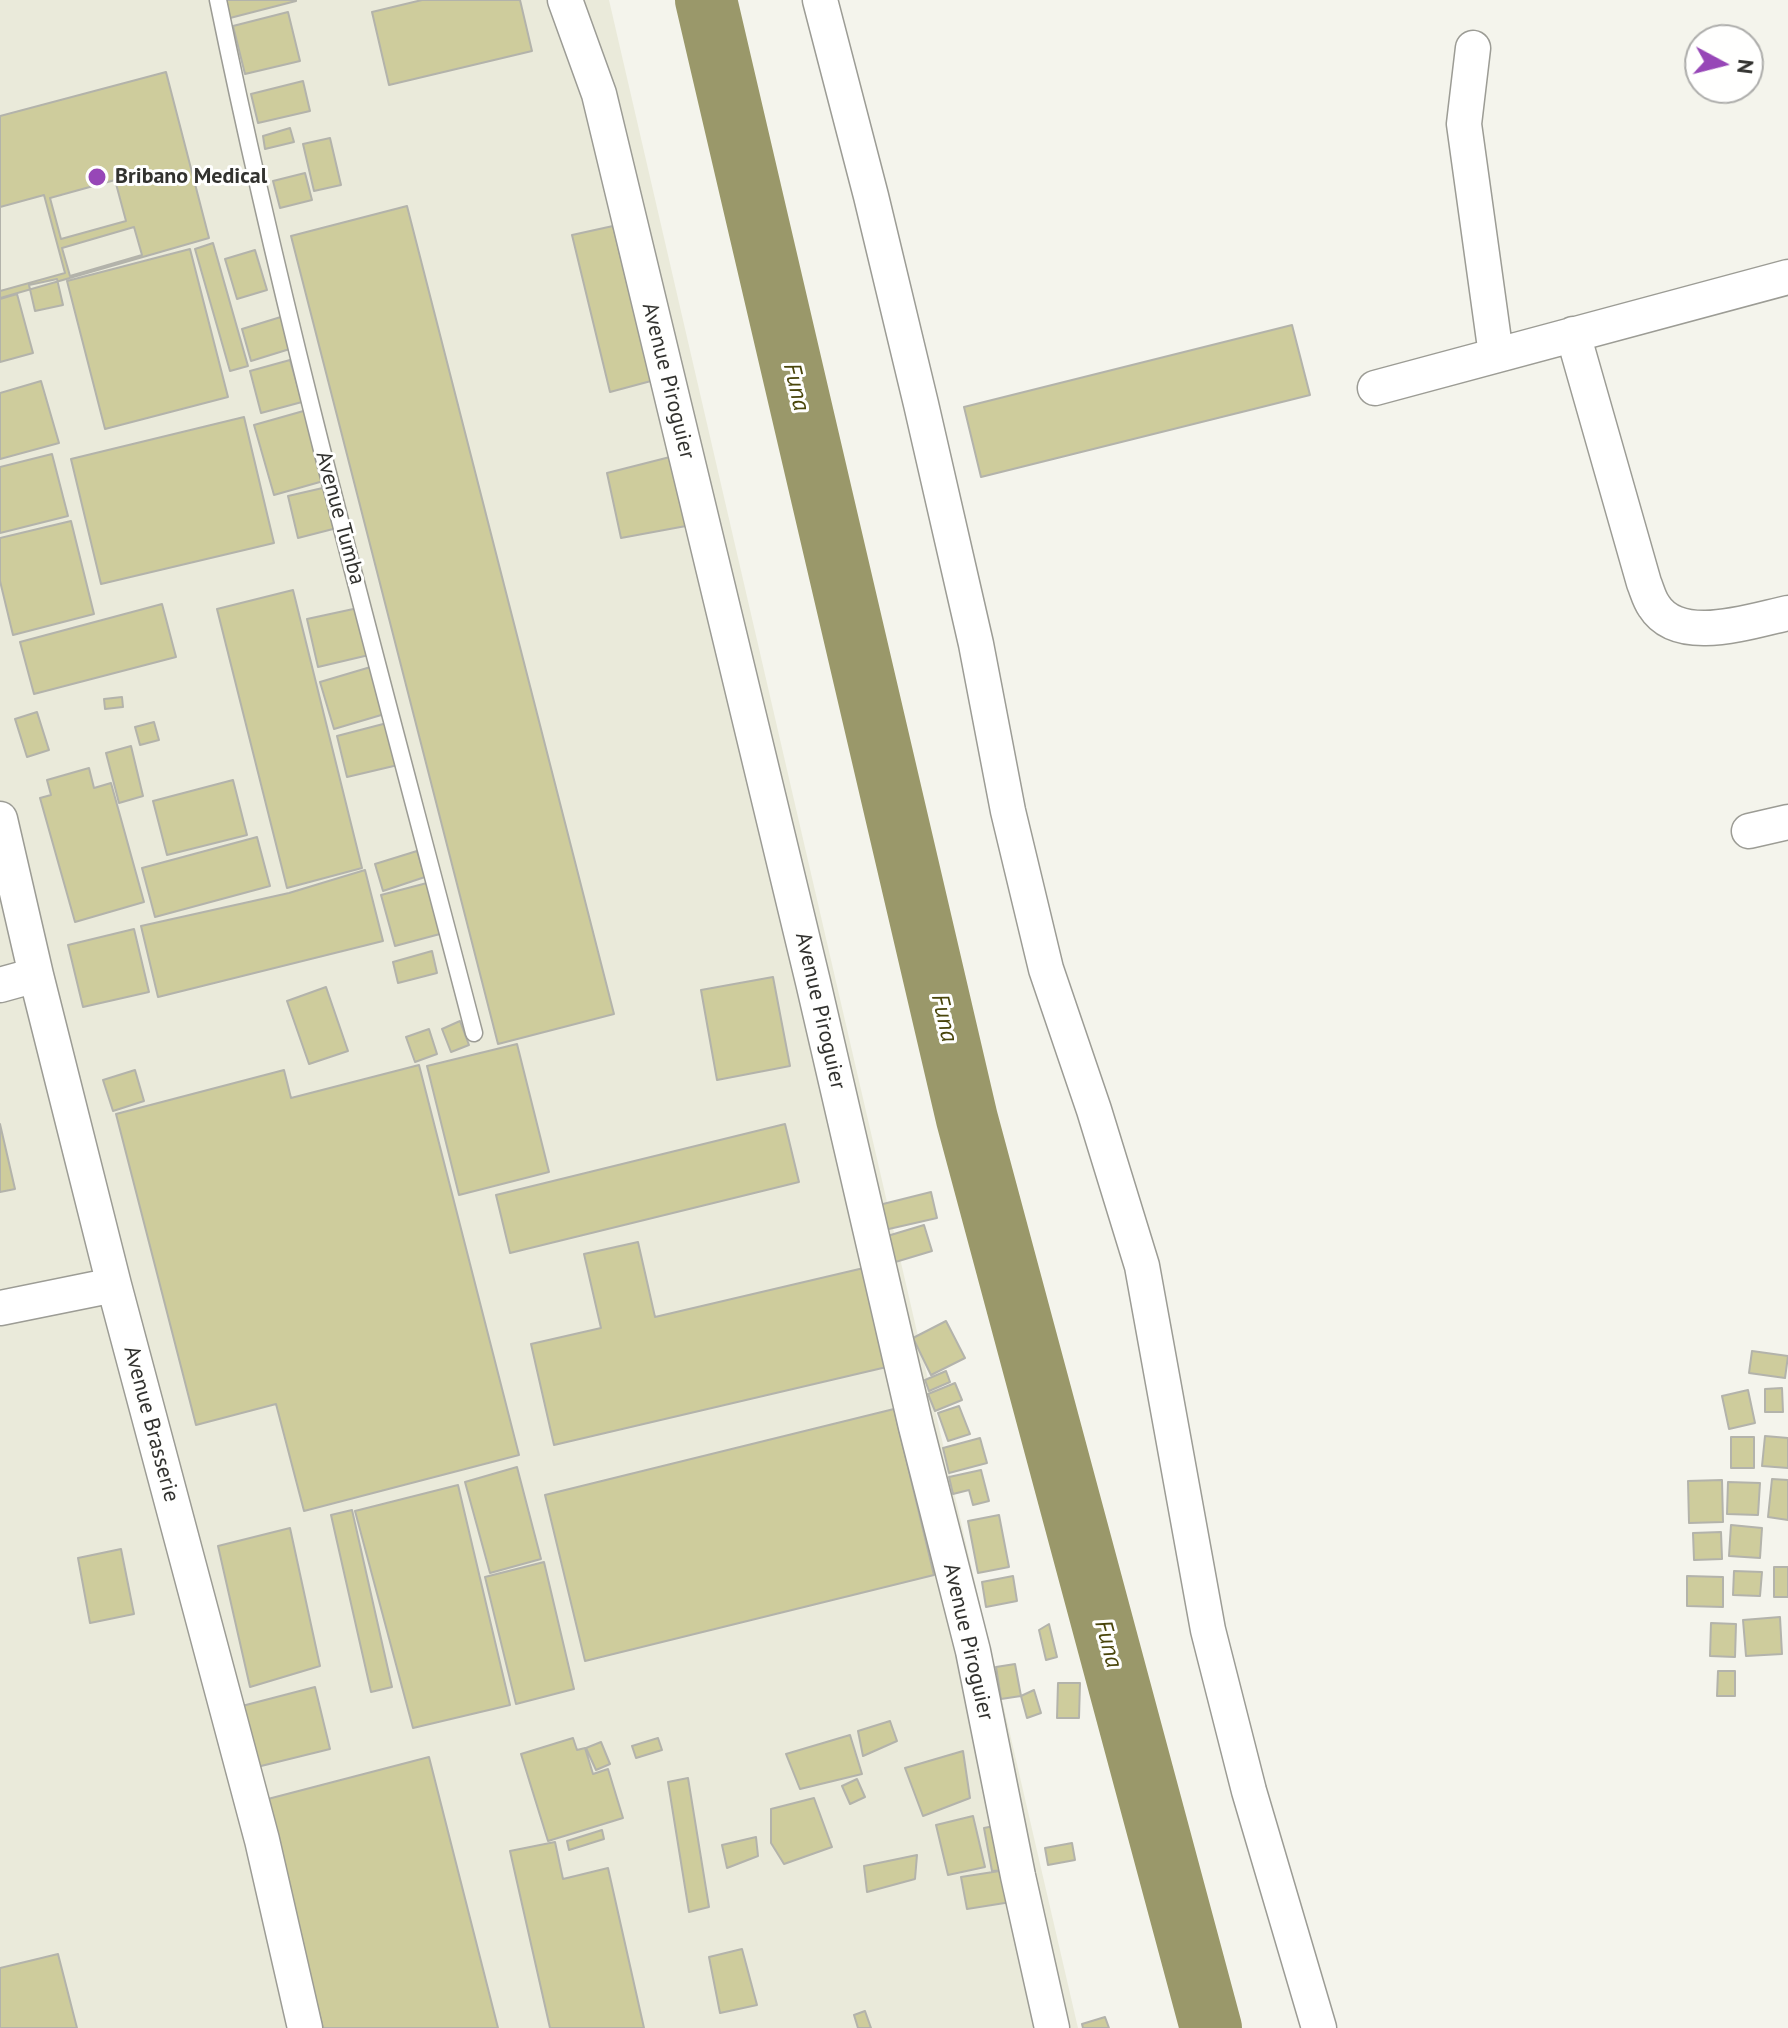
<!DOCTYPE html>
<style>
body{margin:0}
#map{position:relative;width:1788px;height:2028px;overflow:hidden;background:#f4f4ec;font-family:"PT Sans",sans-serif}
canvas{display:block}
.north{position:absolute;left:1684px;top:24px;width:80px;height:80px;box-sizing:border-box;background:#fffffe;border:2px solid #adadab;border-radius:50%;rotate:97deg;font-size:22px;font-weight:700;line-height:32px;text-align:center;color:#32322f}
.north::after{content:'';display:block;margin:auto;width:28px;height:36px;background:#9747b7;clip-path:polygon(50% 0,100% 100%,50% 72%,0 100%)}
</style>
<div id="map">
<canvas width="1788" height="2028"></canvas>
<div class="north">N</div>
</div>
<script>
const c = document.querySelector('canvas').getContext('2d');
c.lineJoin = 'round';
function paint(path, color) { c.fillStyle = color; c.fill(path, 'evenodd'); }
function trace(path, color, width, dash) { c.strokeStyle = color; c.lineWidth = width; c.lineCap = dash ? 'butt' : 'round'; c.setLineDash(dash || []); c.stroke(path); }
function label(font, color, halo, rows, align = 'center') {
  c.font = font + ' "PT Sans",sans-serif'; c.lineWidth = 6; c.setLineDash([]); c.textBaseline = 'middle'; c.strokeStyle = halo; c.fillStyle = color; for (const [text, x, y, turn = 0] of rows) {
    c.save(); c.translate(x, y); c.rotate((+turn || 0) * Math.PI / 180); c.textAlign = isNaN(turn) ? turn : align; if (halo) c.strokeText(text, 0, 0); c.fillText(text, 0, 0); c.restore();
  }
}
paint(new Path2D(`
 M 0,0 L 609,0 L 1078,2028 L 0,2028 Z`), '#eaeada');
trace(new Path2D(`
 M 706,0 L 967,1119 L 1211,2028`), '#9a986a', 62);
const building = new Path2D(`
 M 226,0 L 296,0 L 296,1 L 230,18 Z
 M 422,0 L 520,0 L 532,51 L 389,85 L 372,12 Z
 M 288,12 L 300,61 L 245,74 L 233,26 Z
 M 166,72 L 209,238 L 0,298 L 0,116 Z
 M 303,81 L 310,111 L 258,123 L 251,94 Z
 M 290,128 L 294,142 L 265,149 L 263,136 Z
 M 330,138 L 341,185 L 314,191 L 303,144 Z
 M 305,173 L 312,200 L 280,208 L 273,181 Z
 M 115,180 L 126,221 L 61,239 L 50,198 Z
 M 44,195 L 65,273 L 0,291 L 0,207 Z
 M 407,206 L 614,1014 L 498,1044 L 291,236 Z
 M 613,226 L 651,381 L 610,392 L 572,235 Z
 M 134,227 L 142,255 L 70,276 L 62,248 Z
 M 213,243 L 248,366 L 230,371 L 195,249 Z
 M 190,249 L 228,397 L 105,429 L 67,281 Z
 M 255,250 L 267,290 L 237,299 L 225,259 Z
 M 57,279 L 63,305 L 35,311 L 29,285 Z
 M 17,294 L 33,353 L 0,362 L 0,299 Z
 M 284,316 L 293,348 L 251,361 L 242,329 Z
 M 1292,325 L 1310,395 L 981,477 L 964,407 Z
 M 290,360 L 302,402 L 261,413 L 250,371 Z
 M 41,381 L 59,443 L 0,459 L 0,393 Z
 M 307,410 L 327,480 L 274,495 L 254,425 Z
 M 244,417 L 274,543 L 101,584 L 71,459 Z
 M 52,454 L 68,516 L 0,533 L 0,467 Z
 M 670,457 L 686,526 L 621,538 L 607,473 Z
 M 327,487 L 337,528 L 298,538 L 288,496 Z
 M 71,521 L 94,614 L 13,635 L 0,581 L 0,538 Z
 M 293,590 L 362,868 L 287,888 L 217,609 Z
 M 162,604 L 176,657 L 34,694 L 20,642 Z
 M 358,608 L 369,655 L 318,667 L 307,619 Z
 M 374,666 L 388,713 L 334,729 L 320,682 Z
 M 122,697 L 123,707 L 105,709 L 104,699 Z
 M 37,712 L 49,750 L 27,757 L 15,719 Z
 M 154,722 L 159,740 L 140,745 L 135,727 Z
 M 387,723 L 398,765 L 347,777 L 337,736 Z
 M 131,746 L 143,796 L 119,803 L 106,753 Z
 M 89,768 L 94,788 L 111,783 L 144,902 L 75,922 L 40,798 L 51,795 L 47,780 Z
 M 233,780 L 247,835 L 167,855 L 153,801 Z
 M 257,837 L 270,886 L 155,917 L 142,868 Z
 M 417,851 L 425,877 L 383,891 L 375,864 Z
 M 365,870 L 383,941 L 158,997 L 141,926 L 289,893 Z
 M 427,883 L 440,934 L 395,946 L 381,895 Z
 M 134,929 L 149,992 L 83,1007 L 68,945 Z
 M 432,951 L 437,973 L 398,983 L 393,962 Z
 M 773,977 L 790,1066 L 717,1080 L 701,990 Z
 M 326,987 L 348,1051 L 309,1064 L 287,1001 Z
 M 460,1021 L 469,1045 L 451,1052 L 442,1029 Z
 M 429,1029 L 437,1054 L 415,1062 L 406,1037 Z
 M 517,1044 L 549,1172 L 459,1195 L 427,1066 Z
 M 419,1065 L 519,1455 L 304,1511 L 276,1404 L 196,1425 L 116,1114 L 284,1070 L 291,1098 Z
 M 135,1070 L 144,1101 L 113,1111 L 103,1080 Z
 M 0,1124 L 15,1189 L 0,1192 Z
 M 785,1124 L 799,1182 L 510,1253 L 496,1195 Z
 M 931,1192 L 937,1218 L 880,1231 L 875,1206 Z
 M 924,1225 L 932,1251 L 892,1263 L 884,1237 Z
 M 638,1242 L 655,1317 L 868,1267 L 891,1366 L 554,1445 L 531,1344 L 601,1328 L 584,1254 Z
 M 946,1321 L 965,1358 L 931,1375 L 913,1338 Z
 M 1752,1351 L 1788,1356 L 1785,1378 L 1749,1373 Z
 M 946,1371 L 950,1382 L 929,1391 L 925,1380 Z
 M 955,1383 L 962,1400 L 935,1411 L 928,1394 Z
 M 1782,1388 L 1783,1412 L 1765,1412 L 1765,1389 Z
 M 1748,1390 L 1755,1423 L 1729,1429 L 1722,1396 Z
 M 959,1406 L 970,1434 L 948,1441 L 938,1413 Z
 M 894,1409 L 934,1575 L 585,1661 L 545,1495 Z
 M 1765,1436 L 1788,1438 L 1788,1468 L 1762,1466 Z
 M 1731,1437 L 1754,1437 L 1754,1468 L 1731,1468 Z
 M 980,1438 L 987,1463 L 949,1473 L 943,1448 Z
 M 517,1467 L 541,1559 L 490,1573 L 465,1482 Z
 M 981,1470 L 989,1501 L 973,1505 L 969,1490 L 953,1494 L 949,1477 Z
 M 1772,1479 L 1788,1480 L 1788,1520 L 1768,1517 Z
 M 1722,1480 L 1723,1522 L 1689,1523 L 1688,1481 Z
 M 1728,1482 L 1760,1483 L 1758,1515 L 1727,1514 Z
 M 458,1485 L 510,1705 L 413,1728 L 355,1511 Z
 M 352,1510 L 392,1687 L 371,1692 L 331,1515 Z
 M 999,1515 L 1009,1567 L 978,1573 L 968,1521 Z
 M 1731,1525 L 1762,1528 L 1760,1558 L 1729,1556 Z
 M 290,1528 L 320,1666 L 250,1687 L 218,1546 Z
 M 1721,1532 L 1722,1559 L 1694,1560 L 1693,1533 Z
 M 121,1549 L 134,1614 L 90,1623 L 78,1558 Z
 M 544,1562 L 574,1689 L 516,1704 L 485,1577 Z
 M 1774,1567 L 1788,1567 L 1788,1597 L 1774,1597 Z
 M 1734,1571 L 1762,1572 L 1760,1596 L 1733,1595 Z
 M 1013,1576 L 1017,1601 L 986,1607 L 982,1582 Z
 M 1687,1576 L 1723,1577 L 1723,1607 L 1687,1606 Z
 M 1780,1617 L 1782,1654 L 1746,1656 L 1743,1620 Z
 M 1711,1623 L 1736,1624 L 1735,1657 L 1710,1656 Z
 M 1049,1624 L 1057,1657 L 1046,1660 L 1039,1630 Z
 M 1015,1664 L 1021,1696 L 1001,1699 L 996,1667 Z
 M 1718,1671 L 1735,1671 L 1735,1696 L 1717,1696 Z
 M 1058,1683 L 1080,1683 L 1079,1718 L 1057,1718 Z
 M 315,1687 L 330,1749 L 257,1767 L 242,1706 Z
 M 1034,1690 L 1041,1713 L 1027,1718 L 1021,1696 Z
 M 890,1721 L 897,1741 L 863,1756 L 858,1731 Z
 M 850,1735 L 862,1774 L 800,1789 L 786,1754 Z
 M 573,1738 L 577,1750 L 585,1748 L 593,1774 L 608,1769 L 623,1818 L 548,1841 L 521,1754 Z
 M 658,1738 L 662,1750 L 636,1758 L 632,1746 Z
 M 601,1742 L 610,1764 L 596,1770 L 586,1748 Z
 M 963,1751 L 970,1798 L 923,1816 L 905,1768 Z
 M 429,1757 L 498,2028 L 323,2028 L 264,1800 Z
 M 688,1778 L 709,1907 L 689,1912 L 668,1782 Z
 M 857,1779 L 865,1797 L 850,1804 L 842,1786 Z
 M 814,1798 L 832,1847 L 784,1864 L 771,1843 L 771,1809 Z
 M 973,1816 L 985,1867 L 948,1875 L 936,1825 Z
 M 999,1825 L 1006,1870 L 992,1871 L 984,1828 Z
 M 602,1830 L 604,1839 L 569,1850 L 567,1841 Z
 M 756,1837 L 758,1856 L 727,1868 L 722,1845 Z
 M 555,1842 L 563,1879 L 608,1868 L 644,2028 L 550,2028 L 510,1851 Z
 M 1072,1843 L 1075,1860 L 1048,1865 L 1045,1848 Z
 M 917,1855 L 915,1879 L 867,1892 L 864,1866 Z
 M 1006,1870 L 1011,1902 L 967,1909 L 961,1877 Z
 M 742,1949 L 757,2005 L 720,2013 L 709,1957 Z
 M 58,1954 L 77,2028 L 0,2028 L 0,1968 Z
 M 865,2011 L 871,2028 L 858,2028 L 854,2015 Z
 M 1105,2017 L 1109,2028 L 1083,2028 L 1082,2024 Z`);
paint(building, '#cecc9c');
trace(building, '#b3b3ab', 2);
const lane = new Path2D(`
 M 218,0 C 289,347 385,690 474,1033`);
const street = new Path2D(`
 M 565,0 L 599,94 L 813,982 L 916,1427 L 973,1651 L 1018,1876 L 1052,2028
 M 820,0 L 871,196 L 921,404 L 976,644 L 1008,811 L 1046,969 L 1094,1110 L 1142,1266 L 1208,1630 L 1249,1791 L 1319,2028
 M 1473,48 L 1464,124 L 1496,355
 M 1573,334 L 1644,583 C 1647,590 1649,599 1654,606 C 1679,646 1750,621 1788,613
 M 1375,388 L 1788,277
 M 0,819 L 36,975 L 114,1285 L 262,1840 L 305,2028
 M 1749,831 L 1788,822
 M 0,985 L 36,975
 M 0,1308 L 114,1285`);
trace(lane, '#9c9c95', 19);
trace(street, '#9c9c95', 37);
trace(lane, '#fff', 16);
trace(street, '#fff', 34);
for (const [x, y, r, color] of [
 [97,177,10,"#9747b7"]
]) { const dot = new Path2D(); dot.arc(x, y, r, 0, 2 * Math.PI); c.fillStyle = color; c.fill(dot); trace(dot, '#fffffe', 3); }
label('bold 22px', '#32322f', '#fffffe', [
 ["Bribano Medical",115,177]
], 'left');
label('22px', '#32322f', '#fffffe', [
 ["Avenue Piroguier",668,381,76],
 ["Avenue Tumba",340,518,75],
 ["Avenue Piroguier",820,1011,77],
 ["Avenue Brasserie",151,1424,75],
 ["Avenue Piroguier",968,1642,77]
]);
label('italic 24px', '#49450a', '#fffffe', [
 ["Funa",796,387,77],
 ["Funa",944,1018,77],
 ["Funa",1108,1644,75]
]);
</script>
